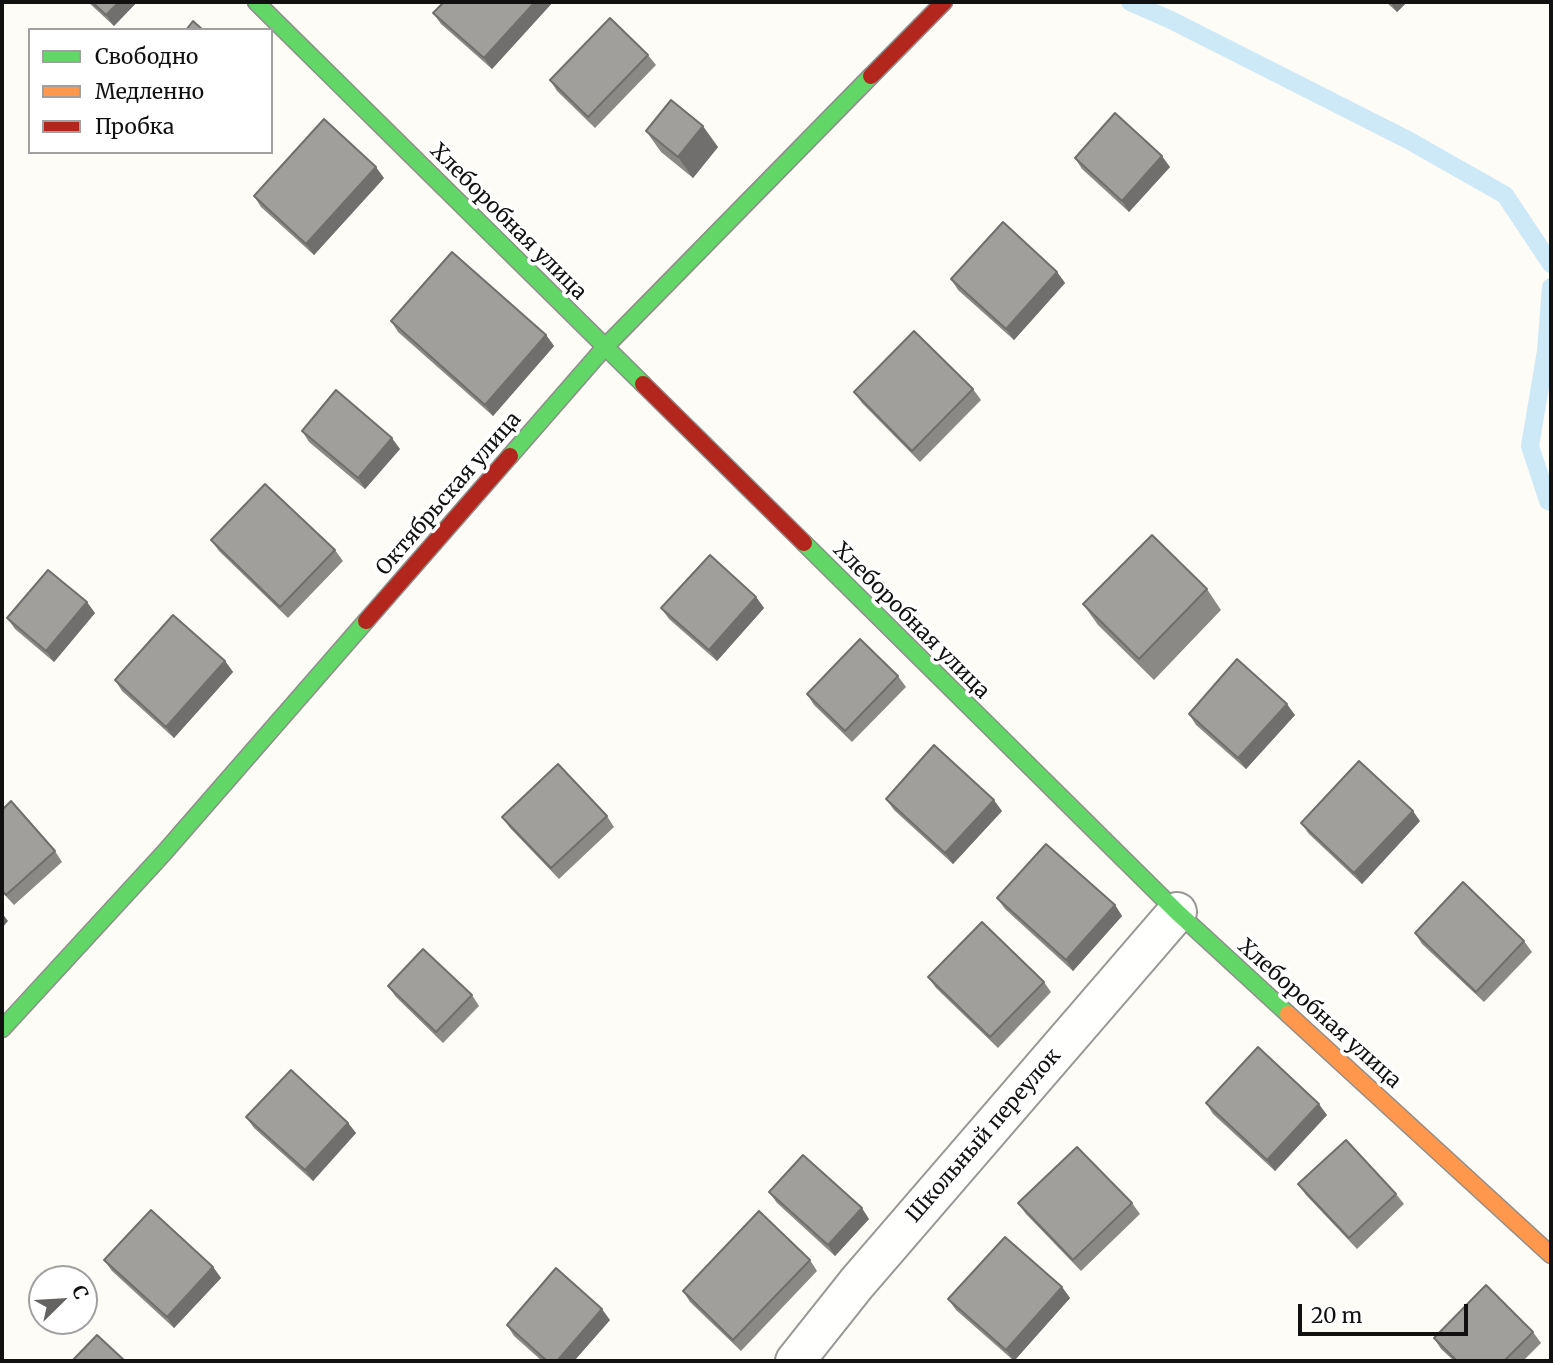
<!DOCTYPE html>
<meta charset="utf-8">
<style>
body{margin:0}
#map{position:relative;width:1553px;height:1363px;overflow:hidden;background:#fdfcf7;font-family:Merriweather,serif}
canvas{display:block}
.frame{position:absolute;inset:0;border:4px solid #111;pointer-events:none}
.legend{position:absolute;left:28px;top:28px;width:245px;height:126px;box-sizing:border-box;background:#fff;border:2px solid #a0a0a0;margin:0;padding:9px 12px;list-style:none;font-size:21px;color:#111}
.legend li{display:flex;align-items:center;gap:14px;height:35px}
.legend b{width:35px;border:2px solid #a0a0a0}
.north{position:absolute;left:28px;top:1265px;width:70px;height:70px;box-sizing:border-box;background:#fff;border:2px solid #a0a0a0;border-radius:50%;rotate:66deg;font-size:19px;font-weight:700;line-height:28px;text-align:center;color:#111}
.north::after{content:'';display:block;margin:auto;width:24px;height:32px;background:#646362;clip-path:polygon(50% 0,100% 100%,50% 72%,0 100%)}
.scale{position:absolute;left:1298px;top:1304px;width:170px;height:32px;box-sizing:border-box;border:4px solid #111;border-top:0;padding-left:9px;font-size:21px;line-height:24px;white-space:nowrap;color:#111;-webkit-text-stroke:5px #fff;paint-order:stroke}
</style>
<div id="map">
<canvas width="1553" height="1363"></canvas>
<div class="frame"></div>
<ul class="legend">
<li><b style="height:9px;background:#63d668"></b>Свободно</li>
<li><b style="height:9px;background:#ff974d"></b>Медленно</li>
<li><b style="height:9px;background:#b3261e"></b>Пробка</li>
</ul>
<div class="north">С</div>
<div class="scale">20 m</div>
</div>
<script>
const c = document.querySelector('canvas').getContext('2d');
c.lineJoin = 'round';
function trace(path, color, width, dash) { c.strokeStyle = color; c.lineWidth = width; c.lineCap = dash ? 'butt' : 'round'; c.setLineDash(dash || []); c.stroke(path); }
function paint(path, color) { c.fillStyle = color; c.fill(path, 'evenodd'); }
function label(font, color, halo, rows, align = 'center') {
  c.font = font + ' Merriweather,serif'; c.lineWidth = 7; c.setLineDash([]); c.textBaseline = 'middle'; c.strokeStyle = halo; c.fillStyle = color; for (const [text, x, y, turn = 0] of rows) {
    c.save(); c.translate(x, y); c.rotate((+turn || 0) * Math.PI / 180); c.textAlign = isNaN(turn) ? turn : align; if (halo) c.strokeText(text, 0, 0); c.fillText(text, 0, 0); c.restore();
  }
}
trace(new Path2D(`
 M 1130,2 L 1171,20 L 1408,140 L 1505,195 L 1551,264
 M 1551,287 L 1546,351 L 1530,446 L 1548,501 L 1551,502`), '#cde8f7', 18);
const street = new Path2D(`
 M 795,1361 L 857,1283 L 1177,912`);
const fast = new Path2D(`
 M 256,2 L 643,384
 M 510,456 L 605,347 L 871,76
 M 804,543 L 1177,912 L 1288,1014
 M 2,1029 L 163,854 L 366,621`);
const slow = new Path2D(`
 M 1288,1014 L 1551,1255`);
const jam = new Path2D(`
 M 871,76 L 944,2
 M 643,384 L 804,543
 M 366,621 L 510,456`);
trace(street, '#979795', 42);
trace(fast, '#8e8d8b', 19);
trace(slow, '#8e8d8b', 19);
trace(jam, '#8e8d8b', 19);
trace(street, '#fffffe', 38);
trace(fast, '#63d668', 16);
trace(slow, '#ff974d', 16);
trace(jam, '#b3261e', 16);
paint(new Path2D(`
 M 88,2 L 137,2 L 114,26 Z
 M 444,2 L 553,2 L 492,69 L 441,24 L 433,13 Z
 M 1386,2 L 1407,2 L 1397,12 Z
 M 648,55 L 656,65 L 595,128 L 557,91 L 550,80 Z
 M 646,131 L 718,147 L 693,178 L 661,152 Z
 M 1075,158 L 1170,167 L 1129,212 L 1082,169 Z
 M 384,178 L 314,255 L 261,207 L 254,196 Z
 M 1057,272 L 1065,283 L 1014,340 L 958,290 L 951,279 Z
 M 391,321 L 546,335 L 554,346 L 493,416 L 398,332 Z
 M 973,389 L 981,400 L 920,462 L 862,403 L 854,392 Z
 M 302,431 L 400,449 L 365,489 L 309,442 Z
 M 211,540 L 335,550 L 343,561 L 288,618 L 219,551 Z
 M 1207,589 L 1221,610 L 1154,680 L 1098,625 L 1083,604 Z
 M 756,597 L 764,608 L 717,661 L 669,619 L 661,608 Z
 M 95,613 L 54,662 L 15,629 L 7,618 Z
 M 225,661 L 233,672 L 174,738 L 122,691 L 115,680 Z
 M 898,676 L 906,687 L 852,742 L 814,705 L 807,694 Z
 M 1189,714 L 1295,715 L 1246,769 L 1196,725 Z
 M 886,799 L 1002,811 L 953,864 L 894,810 Z
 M 2,810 L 55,851 L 62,862 L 14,905 L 2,892 Z
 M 607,816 L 614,827 L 559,879 L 510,828 L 502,817 Z
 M 1420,821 L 1362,884 L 1309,834 L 1301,823 Z
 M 997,898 L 1115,905 L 1122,916 L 1073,971 L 1005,909 Z
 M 1415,933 L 1524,941 L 1532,952 L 1484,1002 L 1422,944 Z
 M 928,977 L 1044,982 L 1051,992 L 998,1048 L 936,988 Z
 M 388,986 L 472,995 L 479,1006 L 443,1043 L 396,997 Z
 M 1206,1103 L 1327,1115 L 1275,1171 L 1213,1114 Z
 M 246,1117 L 348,1123 L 356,1133 L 313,1181 L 254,1128 Z
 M 1298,1184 L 1396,1194 L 1404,1204 L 1357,1249 L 1306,1195 Z
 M 769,1192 L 869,1219 L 835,1256 L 777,1203 Z
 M 1018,1203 L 1132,1203 L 1140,1214 L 1081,1271 L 1026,1214 Z
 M 104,1260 L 213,1267 L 221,1278 L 174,1328 L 112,1271 Z
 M 810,1260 L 817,1271 L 741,1351 L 690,1302 L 683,1291 Z
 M 1062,1287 L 1070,1298 L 1014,1361 L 956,1310 L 948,1299 Z
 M 610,1320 L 574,1361 L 542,1361 L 514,1336 L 507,1325 Z
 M 1533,1332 L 1541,1343 L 1523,1361 L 1454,1361 L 1441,1349 L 1434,1338 Z`), '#8a8986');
paint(new Path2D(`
 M 119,2 L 137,2 L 114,26 L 106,15 Z
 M 535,2 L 553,2 L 492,69 L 484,58 Z
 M 1390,2 L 1407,2 L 1397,12 Z
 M 703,126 L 718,147 L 693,178 L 678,157 Z
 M 1162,156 L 1170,167 L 1129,212 L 1122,201 Z
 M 376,167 L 384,178 L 314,255 L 306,244 Z
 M 1057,272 L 1065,283 L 1014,340 L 1006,329 Z
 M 546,335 L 554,346 L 493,416 L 485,405 Z
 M 392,438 L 400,449 L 365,489 L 358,478 Z
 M 756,597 L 764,608 L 717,661 L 709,650 Z
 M 87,602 L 95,613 L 54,662 L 46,651 Z
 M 225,661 L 233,672 L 174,738 L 166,727 Z
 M 1287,704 L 1295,715 L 1246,769 L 1238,758 Z
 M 994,800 L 1002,811 L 953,864 L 945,853 Z
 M 1413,811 L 1420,821 L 1362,884 L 1354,873 Z
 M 1115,905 L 1122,916 L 1073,971 L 1066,960 Z
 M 2,913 L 8,921 L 2,928 Z
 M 1319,1104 L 1327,1115 L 1275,1171 L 1267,1160 Z
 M 348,1123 L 356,1133 L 313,1181 L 305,1170 Z
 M 862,1208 L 869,1219 L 835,1256 L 828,1245 Z
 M 213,1267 L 221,1278 L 174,1328 L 167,1317 Z
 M 1062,1287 L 1070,1298 L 1014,1361 L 1006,1350 Z
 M 602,1309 L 610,1320 L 574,1361 L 557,1361 Z`), '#716f6d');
const building = new Path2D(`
 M 92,2 L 119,2 L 106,15 Z
 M 444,2 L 535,2 L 484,58 L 433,13 Z
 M 610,18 L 648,55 L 588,117 L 550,80 Z
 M 193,21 L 203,30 L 186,30 Z
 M 671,100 L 703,126 L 678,157 L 646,131 Z
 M 1115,113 L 1162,156 L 1122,201 L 1075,158 Z
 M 324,119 L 376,167 L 306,244 L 254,196 Z
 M 1003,222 L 1057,272 L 1006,329 L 951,279 Z
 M 452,252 L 546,335 L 485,405 L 391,321 Z
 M 914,331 L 973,389 L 912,451 L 854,392 Z
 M 336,390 L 392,438 L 358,478 L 302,431 Z
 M 265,484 L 335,550 L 280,607 L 211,540 Z
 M 1152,535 L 1207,589 L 1139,659 L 1083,604 Z
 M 710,555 L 756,597 L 709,650 L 661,608 Z
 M 48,570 L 87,602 L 46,651 L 7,618 Z
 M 173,615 L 225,661 L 166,727 L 115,680 Z
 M 860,639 L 898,676 L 845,731 L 807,694 Z
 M 1237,659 L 1287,704 L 1238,758 L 1189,714 Z
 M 934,745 L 994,800 L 945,853 L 886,799 Z
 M 1359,761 L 1413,811 L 1354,873 L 1301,823 Z
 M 558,764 L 607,816 L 551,868 L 502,817 Z
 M 11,801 L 55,851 L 6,895 L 2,890 L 2,810 Z
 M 1046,844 L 1115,905 L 1066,960 L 997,898 Z
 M 1463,882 L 1524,941 L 1476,992 L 1415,933 Z
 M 982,922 L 1044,982 L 990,1037 L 928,977 Z
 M 423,949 L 472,995 L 436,1032 L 388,986 Z
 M 1258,1047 L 1319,1104 L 1267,1160 L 1206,1103 Z
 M 291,1070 L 348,1123 L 305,1170 L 246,1117 Z
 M 1346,1140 L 1396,1194 L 1349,1238 L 1298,1184 Z
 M 1077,1147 L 1132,1203 L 1073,1260 L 1018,1203 Z
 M 803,1155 L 862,1208 L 828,1245 L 769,1192 Z
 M 151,1210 L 213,1267 L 167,1317 L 104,1260 Z
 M 759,1211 L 810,1260 L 733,1340 L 683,1291 Z
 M 1005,1237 L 1062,1287 L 1006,1350 L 948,1299 Z
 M 556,1268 L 602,1309 L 557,1361 L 547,1361 L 507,1325 Z
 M 1486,1285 L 1533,1332 L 1504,1361 L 1457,1361 L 1434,1338 Z
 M 97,1335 L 125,1361 L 72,1361 Z`);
paint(building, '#a19f9c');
trace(building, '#716f6d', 2);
label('21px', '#111', '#fff', [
 ["Хлеборобная улица",508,222,45],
 ["Октябрьская улица",449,494,-49],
 ["Хлеборобная улица",911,621,45],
 ["Хлеборобная улица",1319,1014,42],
 ["Школьный переулок",984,1136,-49]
]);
</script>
